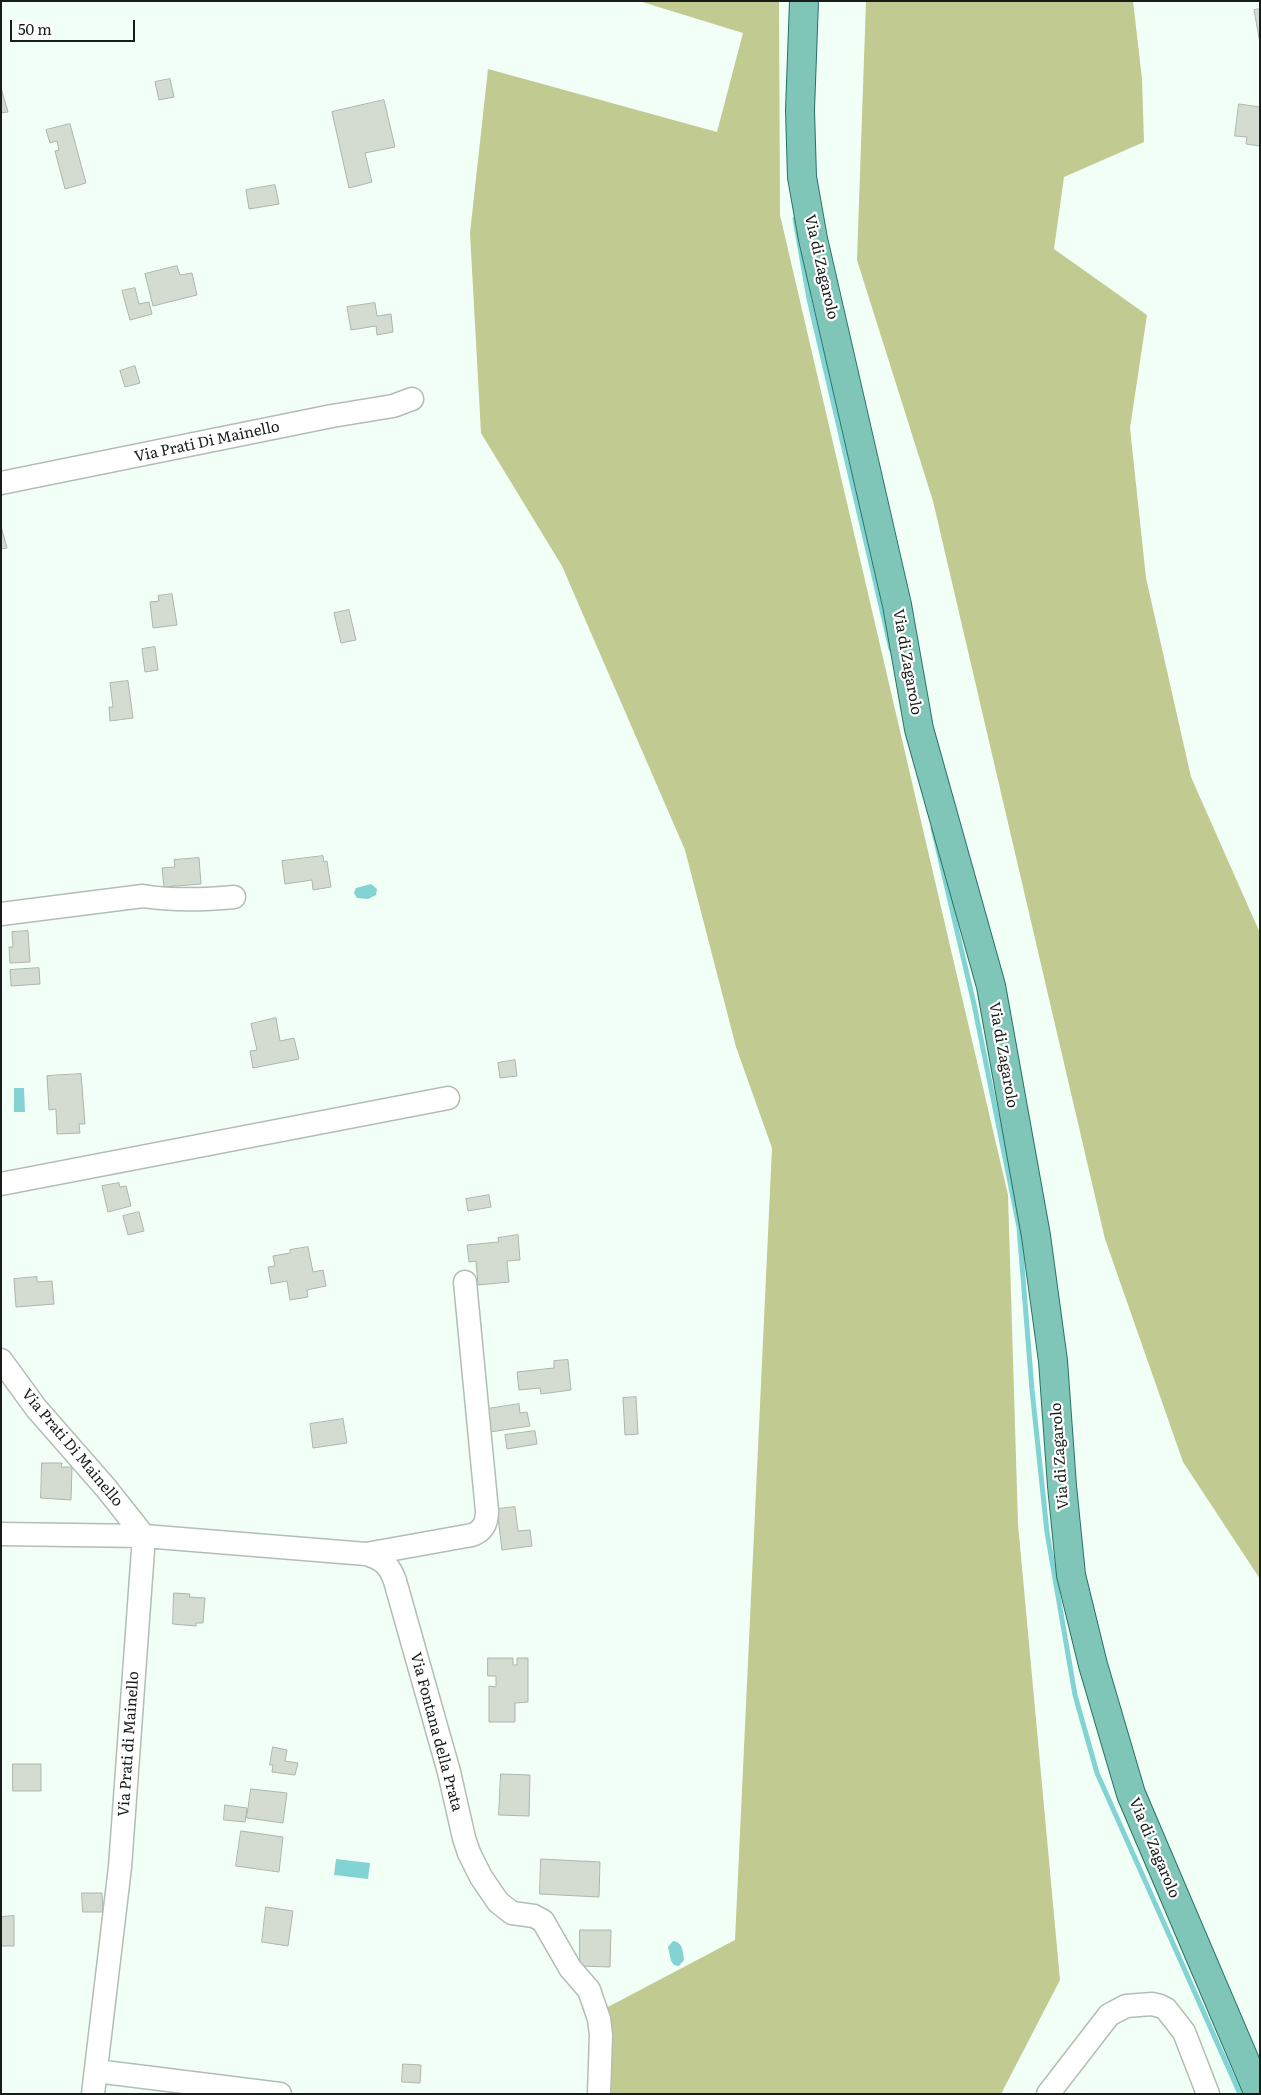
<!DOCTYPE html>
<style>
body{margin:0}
#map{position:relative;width:1261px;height:2095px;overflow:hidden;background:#f2fff6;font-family:Literata,serif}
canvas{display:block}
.frame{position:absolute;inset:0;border:2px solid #191d1a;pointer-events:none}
.scale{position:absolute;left:10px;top:20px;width:125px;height:22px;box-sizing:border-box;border:2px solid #191d1a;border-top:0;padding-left:6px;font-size:15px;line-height:18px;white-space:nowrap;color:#191d1a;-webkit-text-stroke:4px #fff;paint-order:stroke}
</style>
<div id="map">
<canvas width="1261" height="2095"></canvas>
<div class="frame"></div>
<div class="scale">50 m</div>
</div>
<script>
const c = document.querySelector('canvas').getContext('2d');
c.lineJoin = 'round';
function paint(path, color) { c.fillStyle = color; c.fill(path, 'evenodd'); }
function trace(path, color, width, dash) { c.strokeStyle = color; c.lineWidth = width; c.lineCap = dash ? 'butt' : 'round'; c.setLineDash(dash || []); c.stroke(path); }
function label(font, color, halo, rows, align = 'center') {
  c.font = font + ' Literata,serif'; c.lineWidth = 4.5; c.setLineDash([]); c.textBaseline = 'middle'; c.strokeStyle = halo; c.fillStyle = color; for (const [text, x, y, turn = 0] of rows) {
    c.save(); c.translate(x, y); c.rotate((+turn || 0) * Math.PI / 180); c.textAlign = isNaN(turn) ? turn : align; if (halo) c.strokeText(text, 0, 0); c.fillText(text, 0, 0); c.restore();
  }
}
paint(new Path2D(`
 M 639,1 L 779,1 L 780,215 L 1008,1195 L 1018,1524 L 1060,1980 L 1001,2094 L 607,2094 L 606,2008 L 735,1940 L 772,1148 L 736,1047 L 685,850 L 562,566 L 481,433 L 470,233 L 488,69 L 717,132 L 743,33 Z
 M 866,1 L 1133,1 L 1142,79 L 1144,142 L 1064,177 L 1054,249 L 1147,315 L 1130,428 L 1146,578 L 1191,777 L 1260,933 L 1260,1579 L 1183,1462 L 1105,1239 L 933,501 L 857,260 Z`), '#c1ca90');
paint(new Path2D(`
 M 371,884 L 377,889 L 376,895 L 368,899 L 357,898 L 354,893 L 356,888 Z
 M 14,1088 L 24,1088 L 25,1112 L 14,1112 Z
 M 336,1859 L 370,1863 L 368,1879 L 334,1875 Z
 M 673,1941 C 683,1942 683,1952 684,1960 L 679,1966 L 674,1965 L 671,1961 L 668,1947 Z`), '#84d3d4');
trace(new Path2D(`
 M 795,219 L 809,299 L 891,649
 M 933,828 L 974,1004 L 1019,1227 L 1032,1390 L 1047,1532 L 1075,1695 L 1097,1773 L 1240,2094`), '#84d3d4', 5);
const building = new Path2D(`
 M 1260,9 L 1260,43 L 1254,10 Z
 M 170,79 L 174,97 L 159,100 L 155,82 Z
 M 1,88 L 8,112 L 1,113 Z
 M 384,100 L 395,147 L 365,153 L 372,182 L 349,188 L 332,112 Z
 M 1239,104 L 1260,107 L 1260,146 L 1246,144 L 1247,137 L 1235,136 Z
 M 70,124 L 86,183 L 65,189 L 55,151 L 59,150 L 57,141 L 50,143 L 46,130 Z
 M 275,185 L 279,204 L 249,209 L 246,190 Z
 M 177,266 L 180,275 L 192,273 L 197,295 L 153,306 L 145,274 Z
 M 135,288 L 139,304 L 149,302 L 152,314 L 130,320 L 122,291 Z
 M 375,303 L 377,316 L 391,314 L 393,332 L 377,335 L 376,326 L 351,330 L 347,307 Z
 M 135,366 L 140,383 L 125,387 L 120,371 Z
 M 1,526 L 7,548 L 1,549 Z
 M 172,594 L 177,625 L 153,628 L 150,602 L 159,601 L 158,596 Z
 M 349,610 L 356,640 L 341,643 L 334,613 Z
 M 155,647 L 158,670 L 145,672 L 142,649 Z
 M 128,681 L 133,718 L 110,721 L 109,707 L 113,707 L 110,683 Z
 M 323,856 L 324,862 L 327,861 L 331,887 L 313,890 L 312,880 L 285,884 L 282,861 Z
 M 199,858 L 201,884 L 164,887 L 162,868 L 175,867 L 174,860 Z
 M 28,931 L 30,962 L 10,963 L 9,947 L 13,947 L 12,932 Z
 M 39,968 L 40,984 L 11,986 L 10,970 Z
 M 276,1018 L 280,1041 L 294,1038 L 299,1059 L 253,1068 L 250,1051 L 257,1050 L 251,1024 Z
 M 515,1060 L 517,1076 L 500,1078 L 498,1063 Z
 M 81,1074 L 85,1124 L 79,1124 L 80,1133 L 57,1134 L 56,1109 L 49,1110 L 47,1076 Z
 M 119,1183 L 120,1187 L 126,1186 L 131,1206 L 108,1212 L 102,1186 Z
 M 489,1195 L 491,1207 L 468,1211 L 466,1199 Z
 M 139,1212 L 144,1231 L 128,1235 L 123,1216 Z
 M 518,1235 L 520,1260 L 507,1261 L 509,1282 L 478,1285 L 476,1261 L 469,1262 L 467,1245 L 499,1242 L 498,1238 Z
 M 308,1247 L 313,1272 L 323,1270 L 326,1286 L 307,1290 L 308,1297 L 290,1300 L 287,1281 L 271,1284 L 268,1267 L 275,1266 L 273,1256 L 290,1253 L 290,1250 Z
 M 37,1277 L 37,1282 L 52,1281 L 54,1304 L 16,1307 L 14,1279 Z
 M 568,1360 L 571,1390 L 541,1394 L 540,1388 L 519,1390 L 517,1372 L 554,1368 L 554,1361 Z
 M 636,1397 L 638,1434 L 625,1435 L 623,1398 Z
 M 519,1404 L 520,1413 L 527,1412 L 530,1426 L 490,1432 L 487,1409 Z
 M 343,1419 L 347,1443 L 313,1448 L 310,1424 Z
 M 535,1431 L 537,1444 L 507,1449 L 505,1435 Z
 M 42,1463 L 62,1463 L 61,1467 L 72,1467 L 71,1500 L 41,1498 Z
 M 515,1507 L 518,1531 L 530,1530 L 532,1546 L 502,1550 L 497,1509 Z
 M 174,1593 L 190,1594 L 189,1597 L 205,1598 L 203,1623 L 196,1623 L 196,1626 L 173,1624 Z
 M 488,1658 L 513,1658 L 513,1665 L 517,1665 L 517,1658 L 528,1658 L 528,1702 L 515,1703 L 515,1722 L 489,1722 L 489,1686 L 496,1687 L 496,1676 L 488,1676 Z
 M 273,1747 L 287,1750 L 285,1761 L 298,1763 L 295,1775 L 272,1772 L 273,1765 L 270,1765 Z
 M 13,1764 L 41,1764 L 41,1791 L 13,1791 Z
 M 501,1774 L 530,1775 L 529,1816 L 499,1815 Z
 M 251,1789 L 287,1793 L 283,1823 L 247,1818 Z
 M 225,1805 L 247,1808 L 245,1822 L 224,1820 Z
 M 241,1831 L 283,1837 L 279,1872 L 236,1866 Z
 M 541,1859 L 600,1862 L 599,1897 L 540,1894 Z
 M 82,1893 L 102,1893 L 103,1912 L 83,1912 Z
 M 266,1907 L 293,1911 L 288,1946 L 262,1942 Z
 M 14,1916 L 14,1946 L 1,1946 L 1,1917 Z
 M 580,1930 L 611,1930 L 610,1967 L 580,1966 Z
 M 403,2064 L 421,2065 L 420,2083 L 402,2082 Z`);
paint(building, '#d4dbd0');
trace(building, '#aeb5aa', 1);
const minor = new Path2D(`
 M 1,483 L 332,416 L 393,406 L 412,399
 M 1,914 L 143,896 C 174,901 203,900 234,897
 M 1,1184 L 448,1098
 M 1,1360 L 36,1408 L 106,1488 L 144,1536 L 366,1554 C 382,1558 390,1566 395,1581 L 449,1772 L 464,1838 L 469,1853 L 481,1877 L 498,1902 L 512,1913 L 534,1916 L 543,1921 L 570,1968 L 589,1990 L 599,2019 L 601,2035 L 599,2094
 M 1,1534 L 144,1536 L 120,1867 L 93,2094
 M 366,1554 L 472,1535 C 483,1531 487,1523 487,1511 L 465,1282
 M 96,2071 L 280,2094
 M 1048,2094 L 1109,2015 L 1126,2006 L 1152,2004 L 1160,2006 L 1166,2009 L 1184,2032 L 1208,2094`);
const major = new Path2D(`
 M 804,1 L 800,110 L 802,177 L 813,239 L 897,605 L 919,729 L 991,986 L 1036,1236 L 1053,1361 L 1062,1486 L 1071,1575 L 1093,1665 L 1131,1794 L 1259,2094`);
trace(minor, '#b1bdb5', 25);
trace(major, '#257262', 30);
trace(minor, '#fff', 22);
trace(major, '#80c6b8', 28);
label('15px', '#191d1a', '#fff', [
 ["Via di Zagarolo",821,267,77],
 ["Via Prati Di Mainello",207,442,-12],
 ["Via di Zagarolo",907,662,80],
 ["Via di Zagarolo",1003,1055,80],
 ["Via Prati Di Mainello",72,1448,50],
 ["Via di Zagarolo",1060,1456,-94],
 ["Via Fontana della Prata",436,1732,75],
 ["Via Prati di Mainello",129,1744,-86],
 ["Via di Zagarolo",1154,1848,67]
]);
</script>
